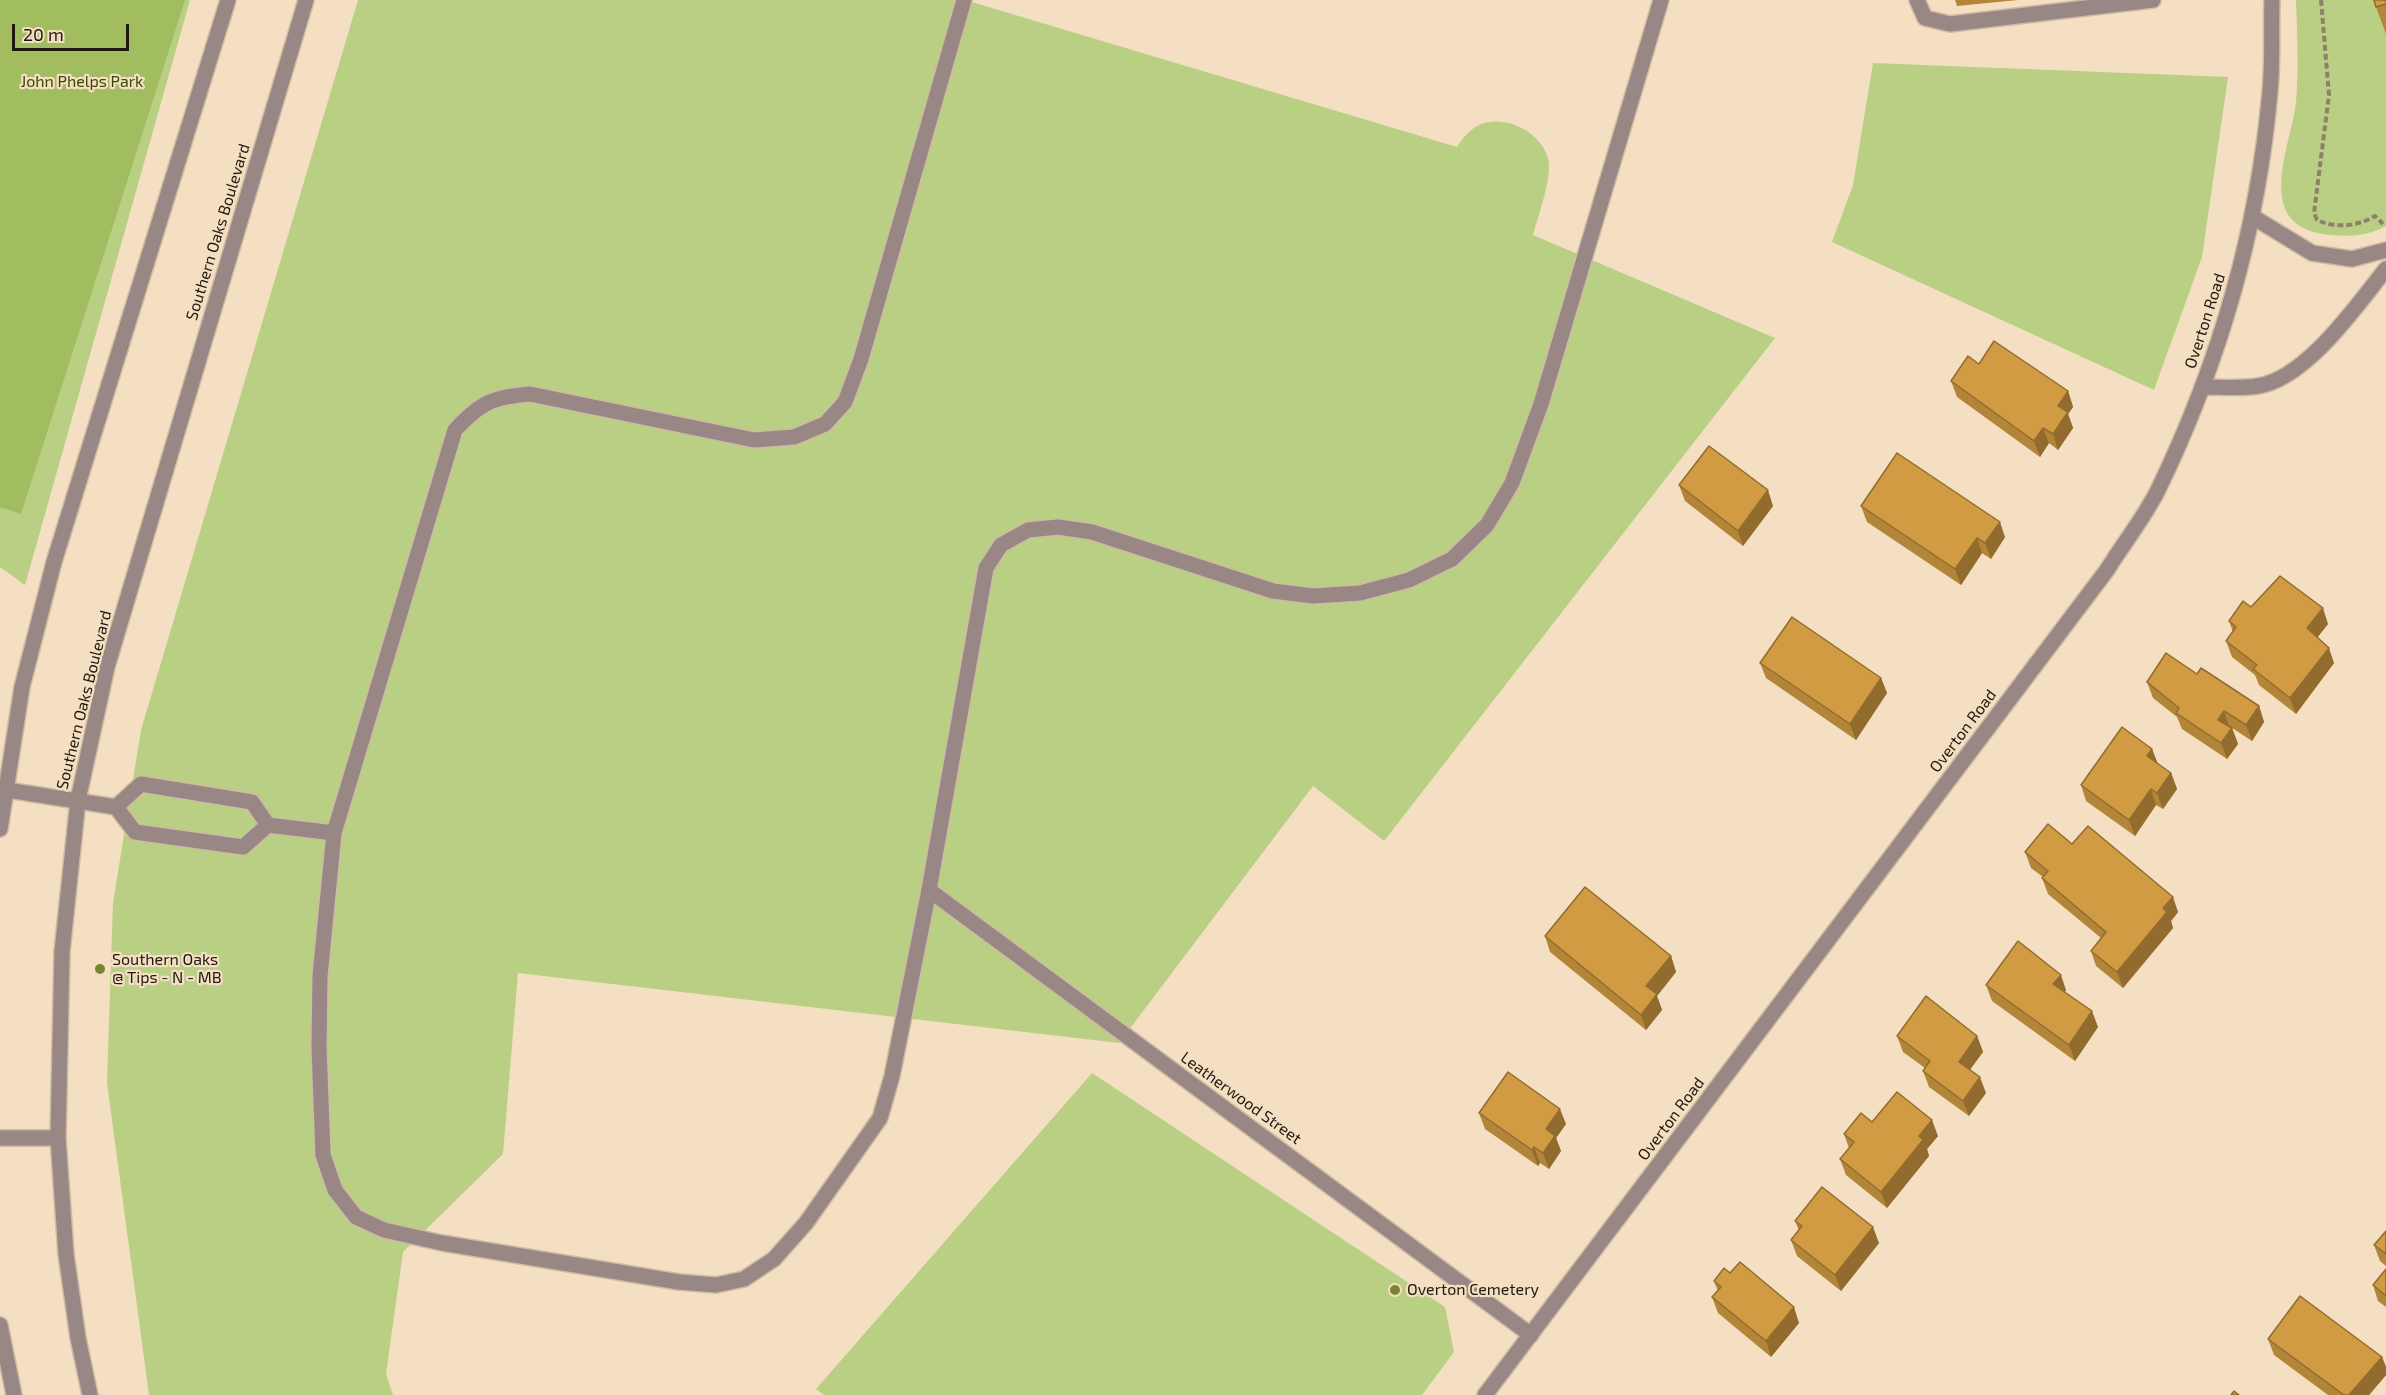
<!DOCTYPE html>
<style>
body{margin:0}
#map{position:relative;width:2386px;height:1395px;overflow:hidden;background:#f4dfc2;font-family:"Exo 2",sans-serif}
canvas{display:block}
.scale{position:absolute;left:12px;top:24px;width:117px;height:27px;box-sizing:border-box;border:3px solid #21190f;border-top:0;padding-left:8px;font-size:18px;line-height:21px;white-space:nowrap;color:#21190f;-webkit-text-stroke:4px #f4dfc2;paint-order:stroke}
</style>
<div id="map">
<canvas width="2386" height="1395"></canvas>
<div class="scale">20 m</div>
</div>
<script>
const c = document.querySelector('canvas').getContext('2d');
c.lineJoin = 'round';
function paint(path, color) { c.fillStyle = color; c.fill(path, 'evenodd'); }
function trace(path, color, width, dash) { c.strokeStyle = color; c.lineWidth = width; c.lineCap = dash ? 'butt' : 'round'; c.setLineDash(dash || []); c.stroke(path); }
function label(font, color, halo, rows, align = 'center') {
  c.font = font + ' "Exo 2",sans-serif'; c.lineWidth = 4.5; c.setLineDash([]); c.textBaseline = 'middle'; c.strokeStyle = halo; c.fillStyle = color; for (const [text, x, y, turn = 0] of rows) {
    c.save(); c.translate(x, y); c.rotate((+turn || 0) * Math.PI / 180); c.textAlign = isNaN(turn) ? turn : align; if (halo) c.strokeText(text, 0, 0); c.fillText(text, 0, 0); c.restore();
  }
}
paint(new Path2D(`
 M 0,0 L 190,0 L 25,585 L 0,567 Z
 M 358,0 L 965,0 L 1457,147 C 1462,138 1473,126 1484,123 C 1509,116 1541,133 1548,158 C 1553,176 1538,216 1533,235 L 1775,338 L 1384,841 L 1313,786 L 1119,1043 L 518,973 L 503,1154 L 403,1252 L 386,1374 L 393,1395 L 149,1395 L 107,1083 L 113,903 L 141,730 Z
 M 2296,0 L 2386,0 L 2386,226 C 2366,237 2345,237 2323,234 C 2253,223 2291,146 2296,102 C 2299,68 2297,34 2296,0 Z
 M 1873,63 L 2228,77 L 2202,257 L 2154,390 L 1832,242 L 1853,185 Z
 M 1092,1073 L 1445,1307 L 1454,1352 L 1422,1395 L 824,1395 L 816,1389 Z`), '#b9cf84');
paint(new Path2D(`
 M 0,0 L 185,0 L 21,514 L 0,507 Z`), '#a2bc60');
const service = new Path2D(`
 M 1917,0 L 1925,18 L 1950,24 L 2153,0
 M 0,789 L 116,807 L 135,832 L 243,847 L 268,825 L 334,833 L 455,430 C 481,402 493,397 530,394 L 754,440 L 794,437 L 825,424 L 845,402 L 861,359 L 964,0
 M 116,807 L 141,784 L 252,802 L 268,825
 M 334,833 L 320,976 L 319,1047 L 323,1155 L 335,1190 L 356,1217 L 384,1230 L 442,1243 L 679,1282 L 716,1285 L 744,1279 L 774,1259 L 806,1223 L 880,1118 L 892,1076 L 929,890 L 986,568 L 1001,545 L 1028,530 L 1058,527 L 1092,532 L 1273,591 L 1313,596 L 1360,593 L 1409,580 L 1452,559 L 1487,525 L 1512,483 L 1541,404 L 1661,0`);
const minor = new Path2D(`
 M 2253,217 L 2312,253 L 2352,259 L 2386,250
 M 2202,387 C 2220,387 2240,389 2258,386 C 2306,379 2357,305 2386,269
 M 929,890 L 1531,1335`);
const tertiary = new Path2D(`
 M 0,829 L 22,687 L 54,562 L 228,0
 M 0,1138 L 58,1138
 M 0,1325 L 14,1395
 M 90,1395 L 78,1338 L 66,1254 L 58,1138 L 62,952 L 78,800 L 107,667 L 306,0
 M 1485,1395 L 2107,570 C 2123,544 2144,518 2158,490 C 2219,364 2258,230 2270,91 C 2273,61 2271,30 2272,0`);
trace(service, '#cebba2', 18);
trace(minor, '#cebba2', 18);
trace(tertiary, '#cebba2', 18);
trace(new Path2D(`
 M 2321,0 L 2329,95 L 2314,213 L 2317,220 C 2336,229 2358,226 2375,216 L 2383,224`), '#8f806c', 4, [6, 3]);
trace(service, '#988785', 15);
trace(minor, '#988785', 15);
trace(tertiary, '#988785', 15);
paint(new Path2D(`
 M 1955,0 L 2018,0 L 1957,6 Z
 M 2386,0 L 2386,34 L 2376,7 Z
 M 1979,364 L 2068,391 L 2073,407 L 2068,414 L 2073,428 L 2058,450 L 2049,443 L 2040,457 L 1957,397 L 1951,381 Z
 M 1679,485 L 1773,506 L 1743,546 L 1685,501 Z
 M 1861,506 L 2005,537 L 1991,559 L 1982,553 L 1961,585 L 1867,522 Z
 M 2251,607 L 2328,624 L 2317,638 L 2334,663 L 2296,714 L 2259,685 L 2255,675 L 2232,657 L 2226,641 L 2233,632 L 2229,621 Z
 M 1760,663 L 1881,678 L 1887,693 L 1856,740 L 1766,678 Z
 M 2197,674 L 2259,706 L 2264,722 L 2252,741 L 2229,726 L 2232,728 L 2238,744 L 2227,759 L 2182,729 L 2177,717 L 2153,698 L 2147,682 Z
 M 2152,749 L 2157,763 L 2171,773 L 2177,789 L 2163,809 L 2156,805 L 2135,836 L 2086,801 L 2081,785 Z
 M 2072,844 L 2178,912 L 2171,921 L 2173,928 L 2123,988 L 2096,966 L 2091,951 L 2101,938 L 2048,894 L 2042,878 L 2043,877 L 2031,868 L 2025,852 Z
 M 1545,936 L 1671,956 L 1676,972 L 1657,996 L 1662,1010 L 1646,1030 L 1550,952 Z
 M 1986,985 L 2066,990 L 2065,992 L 2098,1027 L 2075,1061 L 1992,1001 Z
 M 1897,1036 L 1977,1036 L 1983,1052 L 1970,1070 L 1986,1093 L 1969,1116 L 1929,1087 L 1923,1071 L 1925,1068 L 1903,1052 Z
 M 1479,1113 L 1566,1124 L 1556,1138 L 1561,1151 L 1549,1169 L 1540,1163 L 1538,1166 L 1485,1129 Z
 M 1872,1122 L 1938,1136 L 1927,1149 L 1929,1156 L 1887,1208 L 1846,1175 L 1840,1159 L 1849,1148 L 1844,1134 Z
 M 1795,1221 L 1879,1243 L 1841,1291 L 1797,1256 L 1791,1240 L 1799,1231 Z
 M 2386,1231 L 2386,1266 L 2380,1261 L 2374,1245 Z
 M 2386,1269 L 2386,1307 L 2378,1301 L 2373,1285 Z
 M 1730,1273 L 1799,1323 L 1771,1357 L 1718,1313 L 1712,1297 L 1718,1291 L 1714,1281 Z
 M 2268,1339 L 2382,1357 L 2386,1367 L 2386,1375 L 2369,1395 L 2328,1395 L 2274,1355 Z`), '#b38539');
paint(new Path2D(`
 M 2068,391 L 2073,407 L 2068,414 L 2073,428 L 2058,450 L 2053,434 L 2058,406 Z
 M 2043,428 L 2049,443 L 2040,457 L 2034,441 Z
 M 1768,490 L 1773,506 L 1743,546 L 1738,531 Z
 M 2000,522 L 2005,537 L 1991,559 L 1985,543 Z
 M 1977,538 L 1982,553 L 1961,585 L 1955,569 Z
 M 2323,608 L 2328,624 L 2312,644 L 2307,628 Z
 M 2329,648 L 2334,663 L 2296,714 L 2290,698 Z
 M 1881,678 L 1887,693 L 1856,740 L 1850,724 Z
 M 2259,706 L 2264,722 L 2252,741 L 2246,725 Z
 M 2224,711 L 2229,726 L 2218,720 Z
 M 2232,728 L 2238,744 L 2227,759 L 2221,743 Z
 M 2152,749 L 2158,764 L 2147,756 Z
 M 2171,773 L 2177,789 L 2163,809 L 2157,793 Z
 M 2151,789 L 2156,805 L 2135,836 L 2129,820 Z
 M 2173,897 L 2178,912 L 2171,921 L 2173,928 L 2123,988 L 2117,972 L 2163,908 Z
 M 1671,956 L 1676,972 L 1657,996 L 1662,1010 L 1646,1030 L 1641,1015 L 1646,986 Z
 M 2061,975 L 2066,990 L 2059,1000 L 2053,984 Z
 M 2092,1011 L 2098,1027 L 2075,1061 L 2069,1045 Z
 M 1977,1036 L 1983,1052 L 1964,1077 L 1959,1062 Z
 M 1980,1077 L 1986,1093 L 1969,1116 L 1963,1101 Z
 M 1560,1109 L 1566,1124 L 1556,1138 L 1561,1151 L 1549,1169 L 1543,1153 L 1546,1129 Z
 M 1932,1120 L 1938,1136 L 1927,1149 L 1929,1156 L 1887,1208 L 1881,1192 L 1919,1136 Z
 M 1534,1147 L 1540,1163 L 1538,1166 L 1532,1150 Z
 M 1873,1227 L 1879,1243 L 1841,1291 L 1835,1275 Z
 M 1794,1307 L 1799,1323 L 1771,1357 L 1766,1341 Z
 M 2382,1357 L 2386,1367 L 2386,1375 L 2369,1395 L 2349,1395 Z`), '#926c2e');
const building = new Path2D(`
 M 2374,0 L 2386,0 L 2386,4 L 2376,7 Z
 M 1994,341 L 2068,391 L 2058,406 L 2068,412 L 2053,434 L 2043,428 L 2034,441 L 1951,381 L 1968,356 L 1979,364 Z
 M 1709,446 L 1768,490 L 1738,531 L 1679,485 Z
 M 1897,453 L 2000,522 L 1985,543 L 1977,538 L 1955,569 L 1861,506 Z
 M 2280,576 L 2323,608 L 2307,628 L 2329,648 L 2290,698 L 2253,669 L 2257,665 L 2226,641 L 2236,627 L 2229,621 L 2243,601 L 2251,607 Z
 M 1792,617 L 1881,678 L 1850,724 L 1760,663 Z
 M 2166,653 L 2197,674 L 2201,668 L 2259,706 L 2246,725 L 2224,711 L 2218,720 L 2232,728 L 2221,743 L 2176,713 L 2179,708 L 2147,682 Z
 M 2122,727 L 2152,749 L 2147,756 L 2171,773 L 2157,793 L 2151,789 L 2129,820 L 2081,785 Z
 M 2048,824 L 2072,844 L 2088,826 L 2173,897 L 2163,908 L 2167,912 L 2117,972 L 2091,951 L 2106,932 L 2042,878 L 2048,871 L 2025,852 Z
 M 1585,887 L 1671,956 L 1646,986 L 1657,994 L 1641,1015 L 1545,936 Z
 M 2018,941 L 2061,975 L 2053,984 L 2092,1011 L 2069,1045 L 1986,985 Z
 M 1926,996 L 1977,1036 L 1959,1062 L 1980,1077 L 1963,1101 L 1923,1071 L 1930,1061 L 1897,1036 Z
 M 1508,1072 L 1560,1109 L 1546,1129 L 1555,1136 L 1543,1153 L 1534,1147 L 1532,1150 L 1479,1113 Z
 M 1897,1092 L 1932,1120 L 1919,1136 L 1923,1140 L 1881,1192 L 1840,1159 L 1854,1142 L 1844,1134 L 1861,1113 L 1872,1122 Z
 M 1822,1187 L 1873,1227 L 1835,1275 L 1791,1240 L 1802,1226 L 1795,1221 Z
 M 2386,1231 L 2386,1254 L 2374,1245 Z
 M 1740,1262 L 1794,1307 L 1766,1341 L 1712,1297 L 1721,1287 L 1714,1281 L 1724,1268 L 1730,1273 Z
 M 2386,1269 L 2386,1296 L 2373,1285 Z
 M 2300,1296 L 2382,1357 L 2349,1395 L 2344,1395 L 2268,1339 Z
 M 2234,1391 L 2239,1395 L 2231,1395 Z`);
paint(building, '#d09b42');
trace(building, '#926c2e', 1.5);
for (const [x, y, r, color] of [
 [100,969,6,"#7b8430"],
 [1395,1290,6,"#7b8430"]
]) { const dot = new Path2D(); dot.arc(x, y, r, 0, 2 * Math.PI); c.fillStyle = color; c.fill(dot); trace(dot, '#f4dfc2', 2); }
label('16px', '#394901', '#f4dfc2', [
 ["John Phelps Park",82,82]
]);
label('16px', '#21190f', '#f4dfc2', [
 ["Southern Oaks Boulevard",218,232,-73],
 ["Overton Road",2205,321,-72],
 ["Southern Oaks Boulevard",84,700,-76],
 ["Overton Road",1963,731,-53],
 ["Leatherwood Street",1241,1098,36],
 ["Overton Road",1671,1119,-53]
]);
label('16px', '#21190f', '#f4dfc2', [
 ["Southern Oaks",112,960],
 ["@ Tips - N - MB",112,978],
 ["Overton Cemetery",1407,1290]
], 'left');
</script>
